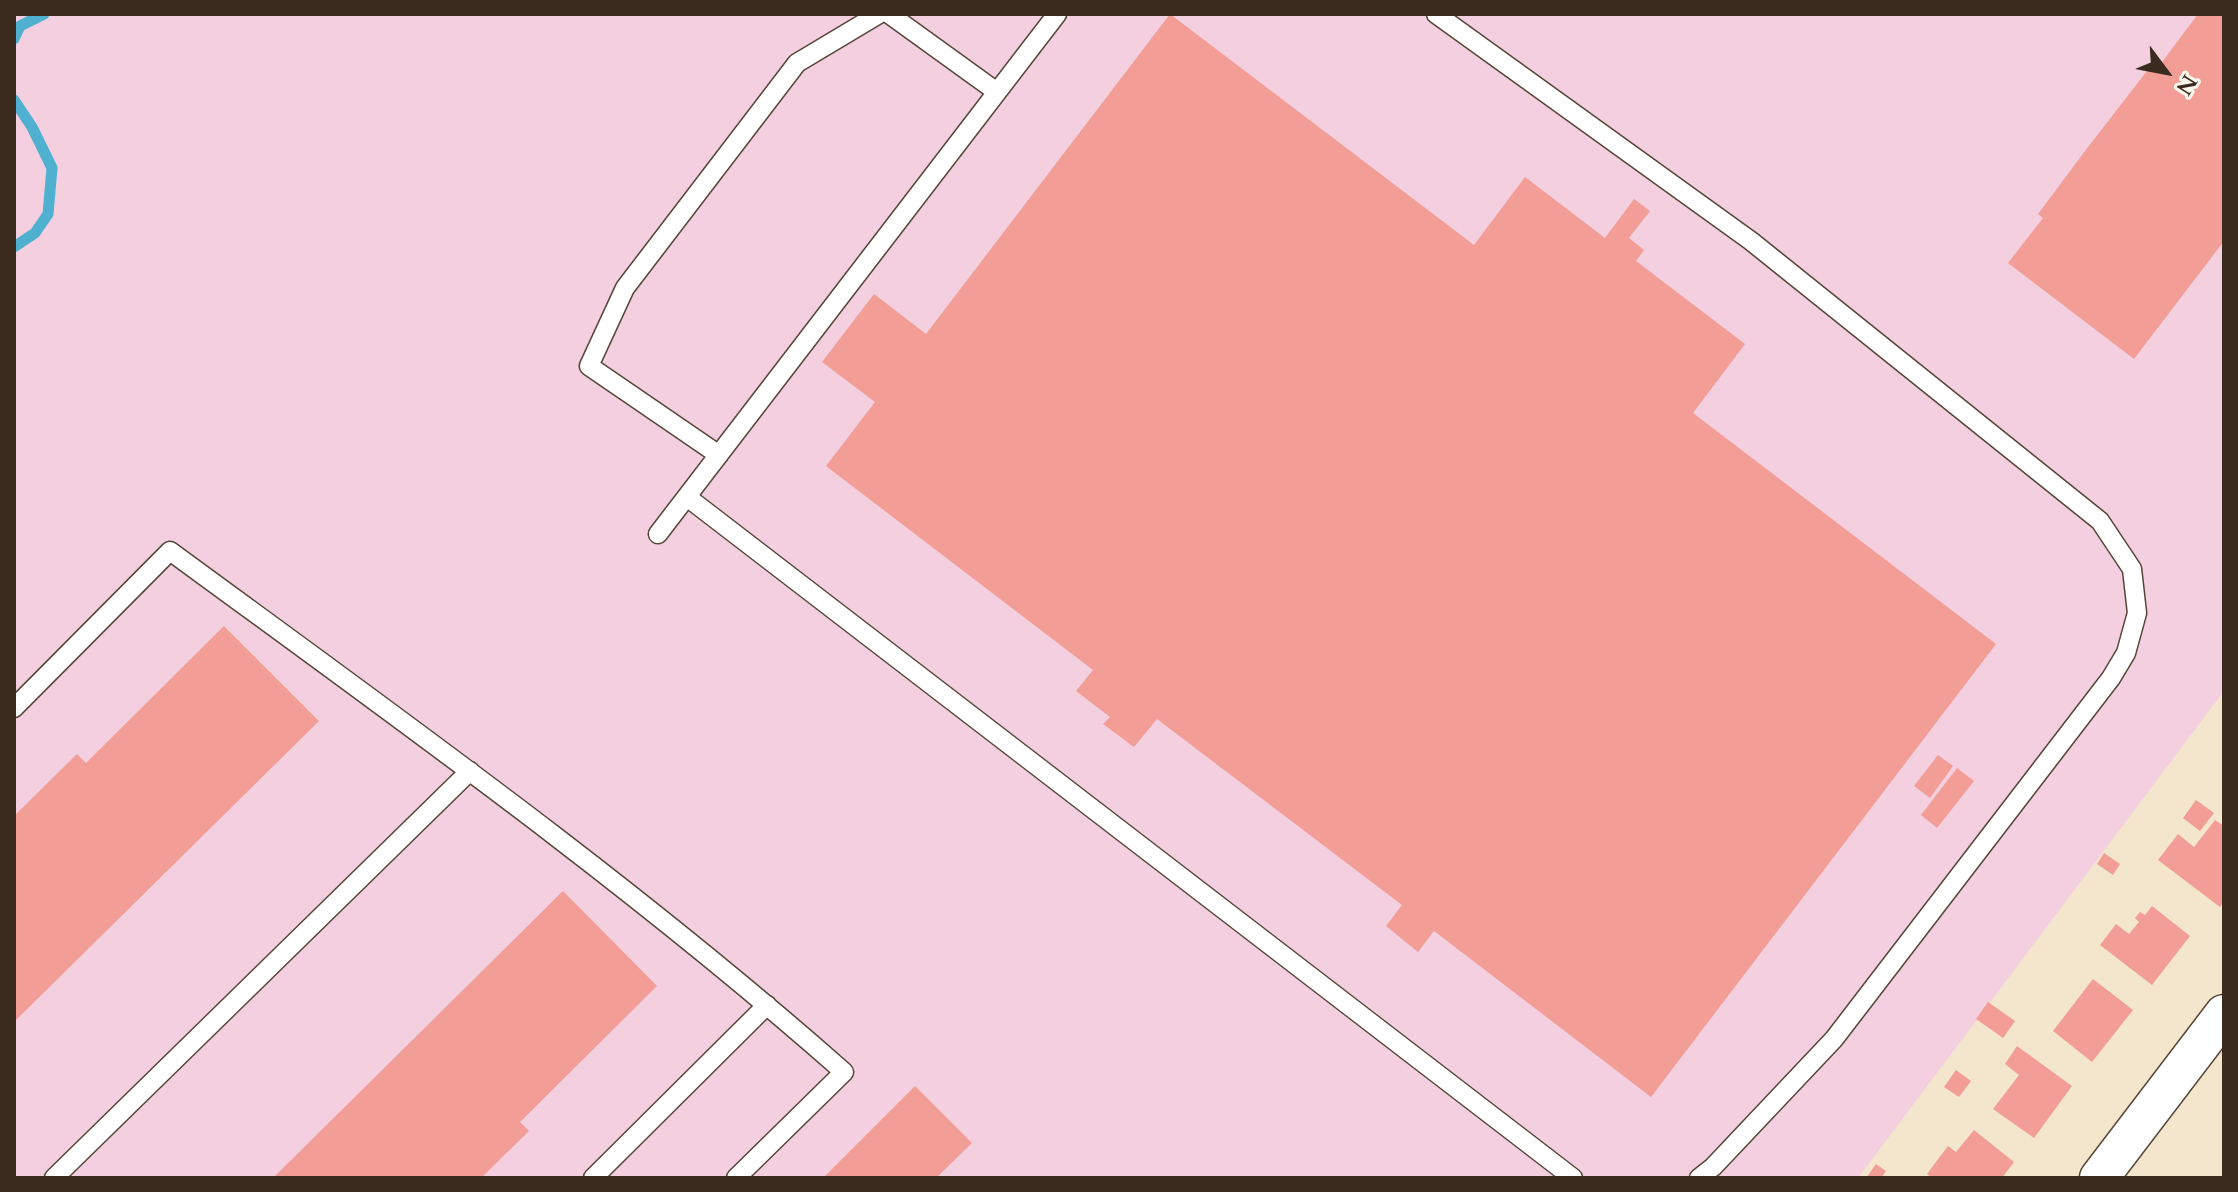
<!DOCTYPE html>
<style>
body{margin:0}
#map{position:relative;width:2238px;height:1192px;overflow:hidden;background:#f3e6cc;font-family:Cardo,serif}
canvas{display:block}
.frame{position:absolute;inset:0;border:16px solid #3b2a1e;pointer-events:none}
.north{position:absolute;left:2126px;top:32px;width:80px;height:80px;-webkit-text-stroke:6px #fbf7ec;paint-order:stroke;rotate:122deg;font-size:22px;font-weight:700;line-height:32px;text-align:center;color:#3b2a1e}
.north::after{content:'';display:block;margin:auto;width:28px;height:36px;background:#3b2a1e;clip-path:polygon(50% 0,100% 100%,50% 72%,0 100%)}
</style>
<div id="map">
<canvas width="2238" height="1192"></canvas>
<div class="frame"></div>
<div class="north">N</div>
</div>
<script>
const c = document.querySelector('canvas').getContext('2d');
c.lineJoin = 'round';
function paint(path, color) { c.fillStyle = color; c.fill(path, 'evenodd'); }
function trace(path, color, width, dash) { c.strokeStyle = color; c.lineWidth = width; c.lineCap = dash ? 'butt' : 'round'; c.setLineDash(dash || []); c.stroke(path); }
paint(new Path2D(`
 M 14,14 L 2224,14 L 2224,691 L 1858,1178 L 14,1178 Z`), '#f3cfe0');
trace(new Path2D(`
 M 14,39 L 20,26 L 44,14
 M 14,100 L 32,127 L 52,168 L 48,214 L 35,233 L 14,247`), '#50b0cf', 11);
paint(new Path2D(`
 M 1170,14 L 1474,245 L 1525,177 L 1605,238 L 1634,199 L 1650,211 L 1629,238 L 1644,250 L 1636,261 L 1745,344 L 1693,413 L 1996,644 L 1651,1097 L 1434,931 L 1418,952 L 1386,926 L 1402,905 L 1157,719 L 1134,747 L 1103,724 L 1110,717 L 1076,691 L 1093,670 L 826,466 L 875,402 L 822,362 L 874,294 L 926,334 Z
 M 2198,14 L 2224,14 L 2224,241 L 2134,359 L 2008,263 L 2043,218 L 2038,214 L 2085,151 L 2157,58 L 2162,62 Z
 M 224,626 L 319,721 L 14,1022 L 14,816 L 77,754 L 86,763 Z
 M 1938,755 L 1953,766 L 1930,798 L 1914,786 Z
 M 1957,768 L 1974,781 L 1937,828 L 1921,815 Z
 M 2196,800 L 2214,813 L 2200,831 L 2183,818 Z
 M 2215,820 L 2224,826 L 2224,901 L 2220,907 L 2158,860 L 2178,834 L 2194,847 Z
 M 2104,853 L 2120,864 L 2113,875 L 2097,864 Z
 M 563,891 L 657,986 L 520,1122 L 529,1131 L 481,1178 L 273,1178 Z
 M 2152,906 L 2190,936 L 2152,985 L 2100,945 L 2116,924 L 2129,934 L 2139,922 L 2135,918 L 2140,912 L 2145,915 Z
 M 2093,979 L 2133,1010 L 2092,1062 L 2053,1031 Z
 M 1988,1002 L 2015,1021 L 2003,1038 L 1976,1019 Z
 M 2017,1046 L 2072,1086 L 2034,1138 L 1993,1109 L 2019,1075 L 2005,1064 Z
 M 1956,1070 L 1971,1081 L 1959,1097 L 1944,1087 Z
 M 915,1086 L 972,1143 L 936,1178 L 823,1178 Z
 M 1974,1130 L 2014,1162 L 2002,1178 L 1932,1178 L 1927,1174 L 1948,1146 L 1956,1152 Z
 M 1876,1164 L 1886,1171 L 1881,1178 L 1868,1178 L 1867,1177 Z`), '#f29d96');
const lane = new Path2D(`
 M 889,14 L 997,92
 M 1436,14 L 1751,241 L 2100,521 L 2132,569 L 2137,613 L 2126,653 L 2111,678 L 1834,1039 L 1713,1167 L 1699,1178
 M 719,455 L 589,366 L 625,288 L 797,63 L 879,14
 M 687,497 L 1573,1178
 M 658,534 L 1057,14
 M 14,708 L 170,551 C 399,719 631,884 844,1072 L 736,1178
 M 54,1178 L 470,771
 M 593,1178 L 767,1005`);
const street = new Path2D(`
 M 2099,1178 L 2224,1014`);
trace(lane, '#574638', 21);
trace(street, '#574638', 41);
trace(lane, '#fff', 18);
trace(street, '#fff', 38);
</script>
